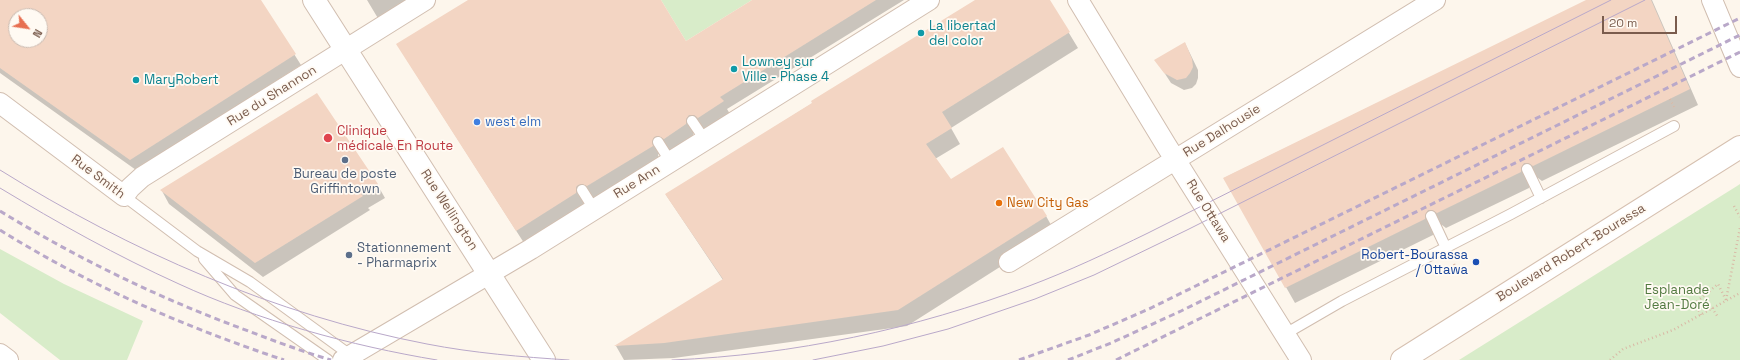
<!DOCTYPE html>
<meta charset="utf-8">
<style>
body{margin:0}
#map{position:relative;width:1740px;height:360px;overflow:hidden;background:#fdf6ec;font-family:"Space Grotesk",sans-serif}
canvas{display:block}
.north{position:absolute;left:8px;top:8px;width:40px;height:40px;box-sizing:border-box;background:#fffaf3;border:1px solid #cabbb1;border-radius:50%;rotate:120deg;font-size:11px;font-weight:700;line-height:16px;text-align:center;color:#7a5c4d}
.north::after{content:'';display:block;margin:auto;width:14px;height:18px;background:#e76f51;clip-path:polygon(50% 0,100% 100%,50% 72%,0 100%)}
.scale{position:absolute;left:1602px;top:16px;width:75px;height:18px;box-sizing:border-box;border:2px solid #7a5c4d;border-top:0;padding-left:5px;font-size:12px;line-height:14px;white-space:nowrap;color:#7a5c4d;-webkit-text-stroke:3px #fffaf3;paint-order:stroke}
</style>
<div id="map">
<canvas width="1740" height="360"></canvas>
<div class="north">N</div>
<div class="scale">20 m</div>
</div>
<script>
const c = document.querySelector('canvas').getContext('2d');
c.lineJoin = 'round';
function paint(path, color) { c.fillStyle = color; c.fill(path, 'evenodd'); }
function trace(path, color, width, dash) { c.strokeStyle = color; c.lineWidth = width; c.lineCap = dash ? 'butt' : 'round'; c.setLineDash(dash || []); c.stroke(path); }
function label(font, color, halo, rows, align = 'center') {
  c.font = font + ' "Space Grotesk",sans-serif'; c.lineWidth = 3.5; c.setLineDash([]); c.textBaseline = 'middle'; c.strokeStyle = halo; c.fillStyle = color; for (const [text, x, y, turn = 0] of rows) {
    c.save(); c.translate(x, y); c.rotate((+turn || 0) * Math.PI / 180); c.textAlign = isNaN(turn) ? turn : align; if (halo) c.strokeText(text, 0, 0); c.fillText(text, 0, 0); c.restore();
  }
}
paint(new Path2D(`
 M 661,0 L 752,0 L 686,41 Z
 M 1740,184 L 1740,360 L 1459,360 L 1737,186 Z
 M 0,249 L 64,284 L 143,321 L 127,360 L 60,360 L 0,313 Z`), '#d8ecc9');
paint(new Path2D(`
 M 0,0 L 260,0 L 301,65 L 136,170 L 0,73 ZM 16,16 L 40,16 L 40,40 L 16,40 Z
 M 367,0 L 411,0 L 379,20 Z
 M 470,0 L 660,0 L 686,43 L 754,0 L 904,0 L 727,109 L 730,114 L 705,130 L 702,127 L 696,128 L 693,132 L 693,137 L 671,151 L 666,148 L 661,149 L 658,155 L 659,158 L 595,198 L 590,196 L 583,200 L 583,206 L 524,243 L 405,57 Z
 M 977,0 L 1049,0 L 1078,48 L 951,128 L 960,144 L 935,159 L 950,180 L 1046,216 L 1055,232 L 907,326 L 674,358 L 624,360 L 616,346 L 723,280 L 666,195 Z
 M 1588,0 L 1652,0 L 1698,105 L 1542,181 L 1538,178 L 1533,179 L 1529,184 L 1529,188 L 1446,228 L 1442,225 L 1437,226 L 1433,231 L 1433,235 L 1295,303 L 1224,178 Z
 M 1185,43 L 1198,70 L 1198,78 L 1196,84 L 1192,88 L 1184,90 L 1171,83 L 1156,60 Z
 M 377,184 L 385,198 L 368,208 L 370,210 L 263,277 L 169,204 L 162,191 Z`), '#0003');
paint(new Path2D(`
 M 0,0 L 261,0 L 296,54 L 130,160 L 0,68 ZM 16,16 L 40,16 L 40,40 L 16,40 Z
 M 468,0 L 661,0 L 686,41 L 752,0 L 876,0 L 720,97 L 724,101 L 698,118 L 694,115 L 689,115 L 686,119 L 686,124 L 664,139 L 658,136 L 654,137 L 652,142 L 653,146 L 587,186 L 582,184 L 578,185 L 576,187 L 576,193 L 516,231 L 396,44 Z
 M 975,0 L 1050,0 L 1070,32 L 942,112 L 952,128 L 926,144 L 951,179 L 1003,147 L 1047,216 L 898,310 L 664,343 L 614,346 L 723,279 L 665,194 L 812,103 L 811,101 Z
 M 1586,0 L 1651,0 L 1690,89 L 1533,166 L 1528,163 L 1524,163 L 1521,168 L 1521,172 L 1437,213 L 1432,210 L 1428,210 L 1425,215 L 1425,219 L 1285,288 L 1223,178 Z
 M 1185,42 L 1192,59 L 1193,67 L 1190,73 L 1186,78 L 1177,80 L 1164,73 L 1154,60 Z
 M 317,93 L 378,184 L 361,194 L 363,196 L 255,263 L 160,190 Z`), '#f3d5c3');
const service = new Path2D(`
 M 692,121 L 705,140
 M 658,142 L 670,161
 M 1527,169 L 1541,198
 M 582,190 L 594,209
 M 124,196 L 197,251 L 250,282 L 353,357
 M 1431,216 L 1446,248
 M 204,259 L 235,295 L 328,360
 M 1285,334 L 1342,301 L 1511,214 L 1674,126`);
const minor = new Path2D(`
 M 1078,0 L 1166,145 L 1301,360
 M 1712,0 L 1740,67
 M 0,103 L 124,196 L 130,188 L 142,177 L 425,0
 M 1009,262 L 1435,0
 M 0,354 L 8,360
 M 343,360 L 531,249 L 929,0`);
const tertiary = new Path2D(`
 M 314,0 L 544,360`);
const secondary = new Path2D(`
 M 1402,360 L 1740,147`);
trace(service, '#d1beb0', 12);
trace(minor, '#d1beb0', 22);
trace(tertiary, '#d1beb0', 24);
trace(secondary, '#d6c0b0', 24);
trace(new Path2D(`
 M 1670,99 L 1675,109
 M 1734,206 L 1740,217
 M 1454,264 L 1458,273
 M 1726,300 L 1740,228
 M 1712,308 L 1718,317
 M 1701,315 L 1695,303 L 1718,284 L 1726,300
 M 1610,360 L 1623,349 L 1673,330 L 1740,293`), '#d9b8a5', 2.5, [1, 3]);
trace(service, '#fff', 10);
trace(minor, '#fff', 20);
trace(tertiary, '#fff', 22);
trace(secondary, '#fff', 22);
trace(new Path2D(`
 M 0,170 C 130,251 275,315 427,344 C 473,353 522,357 569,360
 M 0,188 C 58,223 117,256 179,284 C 257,320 352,346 437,360
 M 672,360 C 794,355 915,329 1029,286 C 1069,271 1109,252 1148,233 L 1611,0
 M 813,360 L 883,346 L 948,329 L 1035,299 L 1094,275 L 1187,230 L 1645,0`), '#b9a8c9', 1);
trace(new Path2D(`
 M 0,211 C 80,260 163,300 251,332 C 277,342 304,352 331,360
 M 0,230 C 88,285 185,327 284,360
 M 1019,360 L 1089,335 L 1151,308 L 1740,18
 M 1068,360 L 1111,343 L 1181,311 L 1740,35
 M 1116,360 L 1740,52`), '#b9a8c9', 3, [6, 4]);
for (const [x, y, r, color] of [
 [921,33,4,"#0f9aa8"],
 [734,69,4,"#0f9aa8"],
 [136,80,4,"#0f9aa8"],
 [477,122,4,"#3f7fe0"],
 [328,138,5,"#e0444e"],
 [345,160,4,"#5c6f8a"],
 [999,203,4,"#e8710a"],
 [349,255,4,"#5c6f8a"],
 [1476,262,4,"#1a4fb4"]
]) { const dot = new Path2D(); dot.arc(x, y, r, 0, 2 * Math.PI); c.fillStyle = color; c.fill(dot); trace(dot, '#fffaf3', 1.5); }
label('13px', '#0d838f', '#fffaf3', [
 ["La libertad",929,26],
 ["del color",929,41],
 ["Lowney sur",742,62],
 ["Ville - Phase 4",742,77],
 ["MaryRobert",144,80]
], 'left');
label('13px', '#7a5c4d', '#fffaf3', [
 ["Rue du Shannon",272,96,-32],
 ["Rue Dalhousie",1222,131,-32],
 ["Rue Smith",98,177,37],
 ["Rue Ann",637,182,-32],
 ["Rue Wellington",449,210,57],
 ["Rue Ottawa",1208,211,58],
 ["Boulevard Robert-Bourassa",1571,253,-32]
]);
label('13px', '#366cbe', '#fffaf3', [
 ["west elm",485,122]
], 'left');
label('13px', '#be3a42', '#fffaf3', [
 ["Clinique",337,131],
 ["médicale En Route",337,146]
], 'left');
label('13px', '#4e5e75', '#fffaf3', [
 ["Bureau de poste",345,174],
 ["Griffintown",345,189],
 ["Stationnement",357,248,"left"],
 ["- Pharmaprix",357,263,"left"]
]);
label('13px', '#c56008', '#fffaf3', [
 ["New City Gas",1007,203]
], 'left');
label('13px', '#164399', '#fffaf3', [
 ["Robert-Bourassa",1468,255],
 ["/ Ottawa",1468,270]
], 'right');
label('13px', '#537a41', '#fffaf3', [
 ["Esplanade",1677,290],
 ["Jean-Doré",1677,305]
]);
</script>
